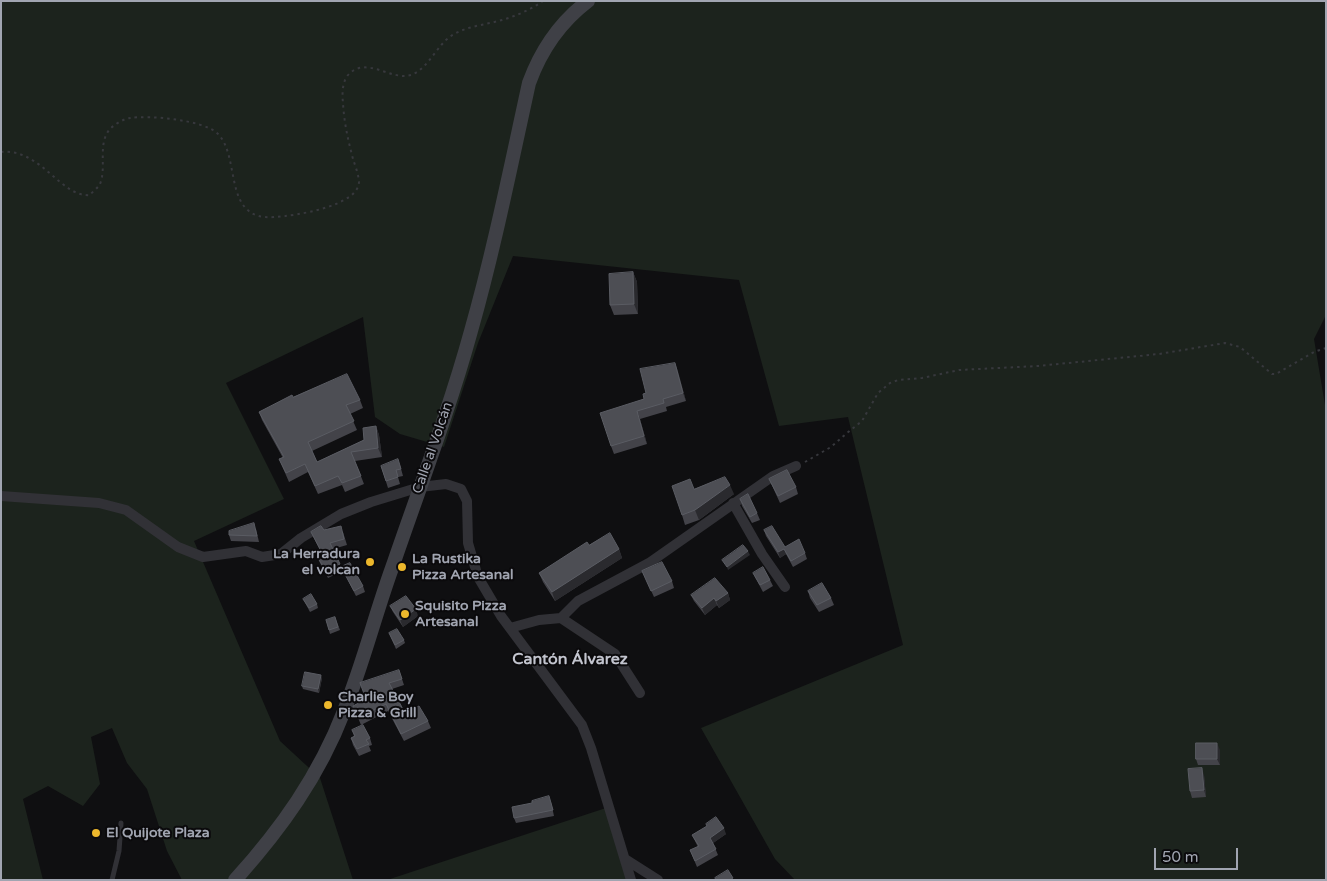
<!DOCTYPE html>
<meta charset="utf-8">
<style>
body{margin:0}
#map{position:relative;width:1327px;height:881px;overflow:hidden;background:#0f0f11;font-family:"Varela Round",sans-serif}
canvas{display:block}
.frame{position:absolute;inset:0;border:2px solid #a1a5b1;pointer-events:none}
.scale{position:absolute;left:1154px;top:848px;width:84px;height:22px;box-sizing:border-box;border:2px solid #a1a5b1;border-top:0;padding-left:6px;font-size:15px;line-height:18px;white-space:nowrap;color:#a1a5b1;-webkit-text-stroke:4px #0b0a0c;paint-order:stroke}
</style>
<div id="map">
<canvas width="1327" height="881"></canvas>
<div class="frame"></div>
<div class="scale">50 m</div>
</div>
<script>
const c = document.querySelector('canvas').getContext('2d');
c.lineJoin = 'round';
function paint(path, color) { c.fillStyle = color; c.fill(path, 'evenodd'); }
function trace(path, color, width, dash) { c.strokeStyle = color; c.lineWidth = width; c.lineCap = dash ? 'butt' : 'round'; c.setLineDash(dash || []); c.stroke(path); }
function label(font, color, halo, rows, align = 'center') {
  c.font = font + ' "Varela Round",sans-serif'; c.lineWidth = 4; c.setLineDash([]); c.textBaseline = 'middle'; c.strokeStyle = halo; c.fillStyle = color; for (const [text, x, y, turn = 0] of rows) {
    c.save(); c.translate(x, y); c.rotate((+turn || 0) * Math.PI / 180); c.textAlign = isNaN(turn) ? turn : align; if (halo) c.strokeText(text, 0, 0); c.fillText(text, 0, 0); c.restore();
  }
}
paint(new Path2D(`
 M 1,1 L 1326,1 L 1326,315 L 1314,339 L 1326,411 L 1326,880 L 795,880 L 775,859 L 701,728 L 903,645 L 848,417 L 779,426 L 739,280 L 513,256 L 478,343 L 444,447 L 400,434 L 375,417 L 363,317 L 226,383 L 284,499 L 194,541 L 280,741 L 320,778 L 353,880 L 182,880 L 167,851 L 147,789 L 127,763 L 112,728 L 91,737 L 100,784 L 83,806 L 48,786 L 23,799 L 43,880 L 1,880 Z
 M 609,807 L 636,880 L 387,880 Z`), '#1c231d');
trace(new Path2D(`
 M 1,152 C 41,148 61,198 90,195 C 92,192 98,188 100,184 C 107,167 97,144 110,129 C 115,124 123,119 130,118 C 149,115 203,120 217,133 C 242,156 221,222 275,217 C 294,216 360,206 359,181 C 358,173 355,165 353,159 C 348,140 344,122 343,103 C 342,94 342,81 349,74 C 367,56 391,81 411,75 C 428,69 437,45 451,36 C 466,26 485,25 502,20 C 516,16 530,10 543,1
 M 805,462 L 831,447 L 847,433 L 862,421 L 878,393 L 890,383 L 898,380 L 922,378 L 959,370 L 1038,366 L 1159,354 L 1225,343 L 1240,347 L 1272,374 L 1276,374 L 1314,352 L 1326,348`), '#37383d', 2, [2.5, 4]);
trace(new Path2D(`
 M 112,880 L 119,851 L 121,823`), '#313136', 5);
trace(new Path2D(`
 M 1,496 L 99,503 L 126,510 L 178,547 L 203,557 L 246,551 L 262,557 L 281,554 L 301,538 L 341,514 L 371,502 L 420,487 L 446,484 L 461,489 L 467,501 L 468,543 L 478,577 L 501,616 L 582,725 L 591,748 L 631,880
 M 733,503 L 762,554 L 785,587
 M 561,618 L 615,654 L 640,693
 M 510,628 L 539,620 L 561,618 L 578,601 L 649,563 L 773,476 L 796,466
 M 625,859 L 658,880`), '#313136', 10);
trace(new Path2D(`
 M 235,880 C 281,829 319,776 344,711 C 363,664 375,615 392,568 C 419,489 449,411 471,331 C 494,250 511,165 529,83 C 541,50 559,23 588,1`), '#3f4046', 14);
paint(new Path2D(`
 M 633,272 L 637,282 L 638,314 L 614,315 L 610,305 Z
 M 675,363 L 686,401 L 666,407 L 667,411 L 640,419 L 647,444 L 614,454 L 611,446 L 644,399 L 646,393 Z
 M 293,397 L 360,400 L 363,408 L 350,414 L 357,430 L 312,451 L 317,462 L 364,440 L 376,426 L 379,435 L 382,457 L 355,461 L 364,484 L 345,492 L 342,485 L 318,494 L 308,472 L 289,482 L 279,459 L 283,458 L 262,420 L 259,412 Z
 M 400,465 L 403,476 L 398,477 L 400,484 L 388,488 L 381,466 Z
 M 769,479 L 796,487 L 798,494 L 780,503 Z
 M 694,489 L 734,494 L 699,520 L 685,525 L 682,515 Z
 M 740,499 L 757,513 L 760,520 L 752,523 L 742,506 Z
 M 256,529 L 259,542 L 231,541 L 229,535 Z
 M 324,530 L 343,532 L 347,545 L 333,549 L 342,571 L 328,578 L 319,561 L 316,554 L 321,552 L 311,532 Z
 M 764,530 L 785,547 L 805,553 L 807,559 L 793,567 L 786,554 L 780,558 L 766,536 Z
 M 589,545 L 619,549 L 622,558 L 555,601 L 543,582 L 539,573 Z
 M 341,567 L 363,586 L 365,592 L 356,596 Z
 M 642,571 L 672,581 L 674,588 L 654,597 Z
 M 753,573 L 770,580 L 773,586 L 763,592 L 756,579 Z
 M 808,591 L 831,598 L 834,605 L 819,612 L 810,598 Z
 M 728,593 L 730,600 L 719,608 L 717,605 L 705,615 L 694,601 L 691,595 Z
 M 303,599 L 317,604 L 318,608 L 310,612 Z
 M 390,606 L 418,616 L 403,627 L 393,612 Z
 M 335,617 L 340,630 L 330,634 L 326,620 Z
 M 389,633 L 404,640 L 405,643 L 396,649 Z
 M 399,670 L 404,685 L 392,689 L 405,713 L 428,721 L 431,728 L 404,741 L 388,711 L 361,725 L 353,706 L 366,699 Z
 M 322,678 L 319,693 L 303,689 L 302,686 Z
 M 352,730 L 370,738 L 372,745 L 369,746 L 371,751 L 359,756 L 353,745 L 351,738 L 354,736 Z
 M 1220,750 L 1220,765 L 1198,765 L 1196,759 Z
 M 1204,775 L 1206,797 L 1192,798 L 1190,791 Z
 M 551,802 L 554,816 L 516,823 L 514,818 Z
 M 706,824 L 726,834 L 713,843 L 718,855 L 697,867 L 690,850 L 698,847 L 692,835 L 707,827 Z`), '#434349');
paint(new Path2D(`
 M 633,272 L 637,282 L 638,314 L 634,304 Z
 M 675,363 L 678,371 L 686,401 L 683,393 Z
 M 637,411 L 640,419 L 647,444 L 644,436 Z
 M 376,426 L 379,435 L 382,457 L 378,448 Z
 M 730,485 L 734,494 L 699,520 L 695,510 Z
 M 619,549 L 622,558 L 555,601 L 552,592 Z
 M 784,549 L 786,554 L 780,558 L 778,552 Z
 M 748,551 L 750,555 L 728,570 L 727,567 Z
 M 728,593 L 730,600 L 719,608 L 716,601 Z
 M 714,598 L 717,605 L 705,615 L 702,608 Z
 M 416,609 L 418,616 L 403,627 L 400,620 Z
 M 321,675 L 322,678 L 319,693 L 318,689 Z
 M 1217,743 L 1220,750 L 1220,765 L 1217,759 Z
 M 1202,768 L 1204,775 L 1206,797 L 1204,790 Z
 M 724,828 L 726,834 L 712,844 L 710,838 Z`), '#2a2a2e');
const building = new Path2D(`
 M 633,272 L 634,304 L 610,305 L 609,274 Z
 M 675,363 L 683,393 L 663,399 L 664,403 L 637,411 L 644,436 L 611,446 L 600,413 L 644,399 L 643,394 L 646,393 L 640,369 Z
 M 347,374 L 360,400 L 346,405 L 354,421 L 308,442 L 317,462 L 364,440 L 363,428 L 376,426 L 378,448 L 351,452 L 361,476 L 342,483 L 338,476 L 315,486 L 305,464 L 286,473 L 279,459 L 284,457 L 259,412 L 292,395 L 293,397 Z
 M 398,459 L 401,469 L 396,470 L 398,477 L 386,481 L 381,466 Z
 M 787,470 L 796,487 L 778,496 L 769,479 Z
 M 725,477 L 730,485 L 695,510 L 682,515 L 672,486 L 690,479 L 694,489 Z
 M 748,494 L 757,513 L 750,517 L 740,499 Z
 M 254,523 L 257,536 L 229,535 L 229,531 Z
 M 321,526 L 324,530 L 341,526 L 344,539 L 330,543 L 340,564 L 326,572 L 316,554 L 321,551 L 311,532 Z
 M 772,526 L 785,547 L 799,539 L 805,553 L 791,561 L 784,549 L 778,552 L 764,530 Z
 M 610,533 L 619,549 L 552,592 L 539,573 L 587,542 L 589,545 Z
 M 743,545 L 748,551 L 727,567 L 722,560 Z
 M 662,562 L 672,581 L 651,591 L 642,571 Z
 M 350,563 L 363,586 L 354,591 L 341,567 Z
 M 763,567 L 770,580 L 760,585 L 753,573 Z
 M 715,578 L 728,593 L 716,601 L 714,598 L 702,608 L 691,595 Z
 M 822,583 L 831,598 L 817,605 L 808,591 Z
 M 311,594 L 317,604 L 309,608 L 303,599 Z
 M 406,596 L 416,609 L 400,620 L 390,606 Z
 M 335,617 L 338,627 L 329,630 L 326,620 Z
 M 397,629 L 404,640 L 395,645 L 389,633 Z
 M 399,670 L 402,679 L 389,683 L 405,713 L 419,706 L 428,721 L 401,734 L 386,704 L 358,718 L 353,706 L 366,699 L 360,683 Z
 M 305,672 L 321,675 L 318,689 L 302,686 Z
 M 363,725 L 370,738 L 366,740 L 369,744 L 357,749 L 351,738 L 355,736 L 352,730 Z
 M 1196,743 L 1217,743 L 1217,759 L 1196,759 Z
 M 1202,768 L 1204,790 L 1190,791 L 1188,769 Z
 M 549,796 L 553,810 L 514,818 L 512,807 L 532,803 L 532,801 Z
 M 716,817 L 724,828 L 710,838 L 716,849 L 695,861 L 690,850 L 699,846 L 692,835 L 707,826 L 706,824 Z
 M 728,870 L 733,878 L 730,880 L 716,880 L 715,878 Z`);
paint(building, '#4d4e54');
trace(building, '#5a5c63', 1);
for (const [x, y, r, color] of [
 [370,562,5,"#ecb72c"],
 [402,567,5,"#ecb72c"],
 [405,614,5,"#ecb72c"],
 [328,705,5,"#ecb72c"],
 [96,833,5,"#ecb72c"]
]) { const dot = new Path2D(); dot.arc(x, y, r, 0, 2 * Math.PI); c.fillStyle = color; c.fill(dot); trace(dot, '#0b0a0c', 2); }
label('14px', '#a1a5b1', '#0b0a0c', [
 ["Calle al Volcán",433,448,-71]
]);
label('bold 14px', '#a1a5b1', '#0b0a0c', [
 ["La Herradura",360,554,"right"],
 ["el volcan",360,570,"right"],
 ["La Rustika",412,559],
 ["Pizza Artesanal",412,575],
 ["Squisito Pizza",415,606],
 ["Artesanal",415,622],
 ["Charlie Boy",338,697],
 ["Pizza & Grill",338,713],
 ["El Quijote Plaza",106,833]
], 'left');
label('bold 16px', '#c2c4ce', '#0b0a0c', [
 ["Cantón Álvarez",570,660]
]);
</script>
